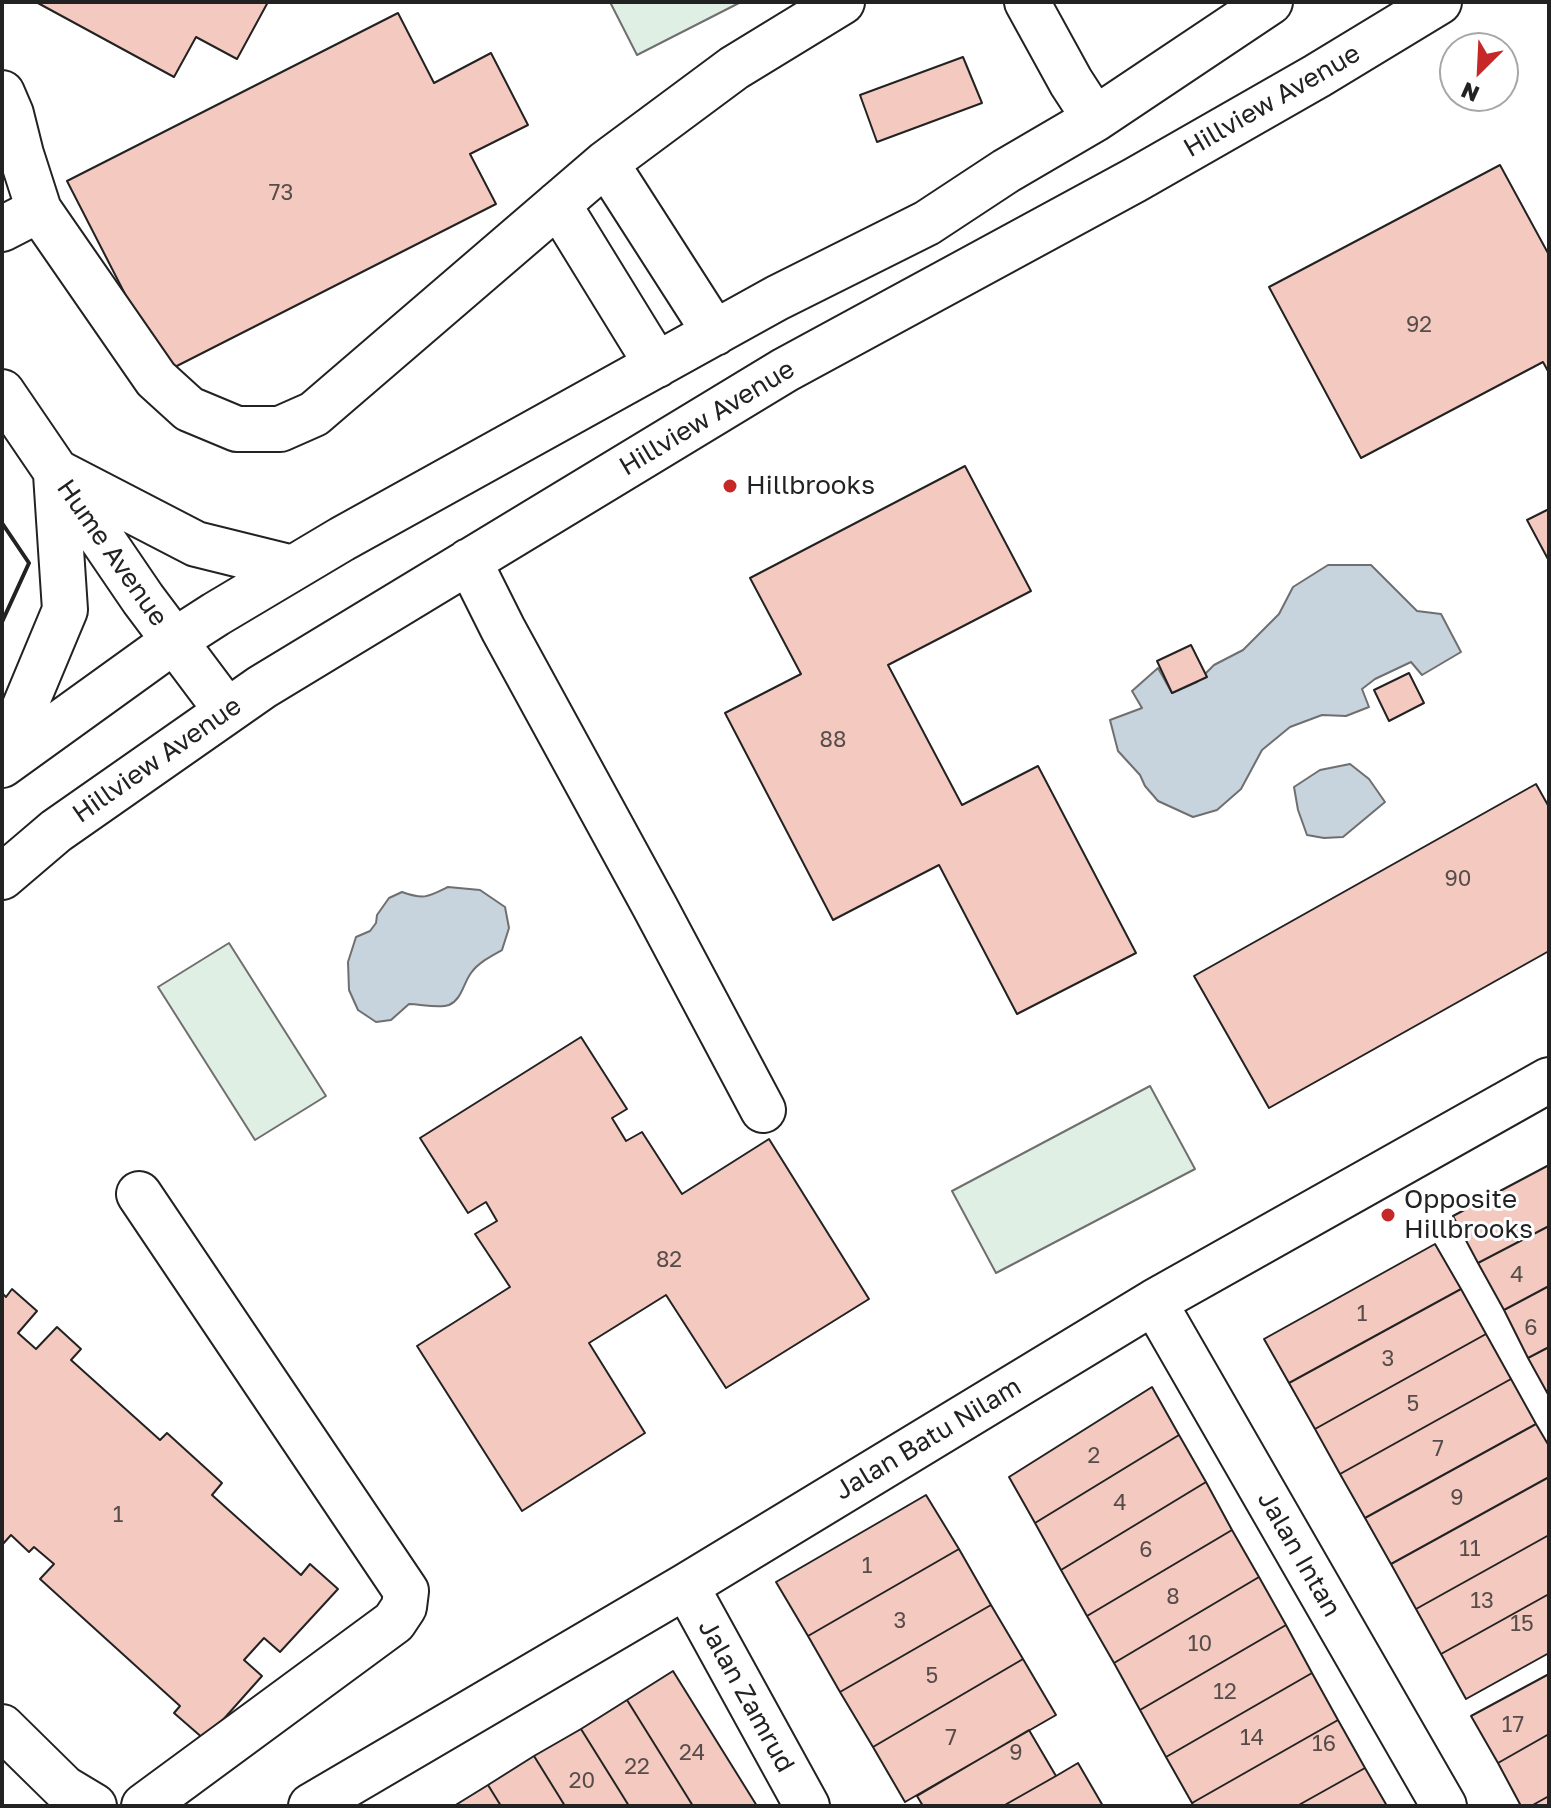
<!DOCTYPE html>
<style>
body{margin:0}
#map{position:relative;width:1551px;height:1808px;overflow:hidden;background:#fff;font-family:"Golos Text",sans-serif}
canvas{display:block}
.frame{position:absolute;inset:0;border:4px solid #222;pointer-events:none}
.north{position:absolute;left:1439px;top:32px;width:80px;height:80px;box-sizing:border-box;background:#fff;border:2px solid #a7a7a7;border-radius:50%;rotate:204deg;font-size:22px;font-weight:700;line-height:32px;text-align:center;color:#222}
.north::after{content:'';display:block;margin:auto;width:28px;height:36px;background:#c62828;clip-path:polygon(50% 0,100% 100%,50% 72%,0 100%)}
</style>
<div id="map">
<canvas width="1551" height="1808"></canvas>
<div class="frame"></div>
<div class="north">N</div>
</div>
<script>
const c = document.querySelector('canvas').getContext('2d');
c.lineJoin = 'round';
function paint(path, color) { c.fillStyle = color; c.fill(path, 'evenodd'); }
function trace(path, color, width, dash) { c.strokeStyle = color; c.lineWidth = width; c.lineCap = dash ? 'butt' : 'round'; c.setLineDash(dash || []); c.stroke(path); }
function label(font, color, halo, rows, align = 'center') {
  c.font = font + ' "Golos Text",sans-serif'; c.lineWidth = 6; c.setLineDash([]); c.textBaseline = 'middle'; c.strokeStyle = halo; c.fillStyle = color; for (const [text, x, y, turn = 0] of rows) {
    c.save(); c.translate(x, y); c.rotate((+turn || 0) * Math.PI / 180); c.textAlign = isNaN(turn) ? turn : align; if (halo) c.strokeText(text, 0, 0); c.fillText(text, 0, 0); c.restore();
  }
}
const green = new Path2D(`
 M 610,2 L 741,2 L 637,55 Z
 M 229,943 L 326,1096 L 255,1140 L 158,987 Z
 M 1150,1086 L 1195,1169 L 996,1273 L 952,1191 Z`);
paint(green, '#e0efe3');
trace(green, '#6f6f6f', 2);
const water = new Path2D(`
 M 1328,565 L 1371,565 L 1417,611 L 1441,614 L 1461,652 L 1422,675 L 1411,662 L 1375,679 L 1362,689 L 1369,707 L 1346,716 L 1322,715 L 1290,727 L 1262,750 L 1241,789 L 1217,810 L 1193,817 L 1158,801 L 1145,786 L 1140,775 L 1118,751 L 1110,720 L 1142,708 L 1132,691 L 1158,668 L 1172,693 L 1197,682 L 1214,665 L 1243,650 L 1279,614 L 1293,587 Z
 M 1350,764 L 1369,779 L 1385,802 L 1343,837 L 1324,838 L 1307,835 L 1298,810 L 1294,787 L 1320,770 Z
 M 448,887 L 480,890 L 505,907 L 509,928 L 502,950 C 491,956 478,963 471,973 C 463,984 462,999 449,1005 C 438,1009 421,1004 409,1004 L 391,1020 L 376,1022 L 358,1010 L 349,990 L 348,962 L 356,937 L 370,931 L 376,923 L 377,915 L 389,898 L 402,892 C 424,900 428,897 448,887 Z`);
paint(water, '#c7d3dd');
trace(water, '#6f6f6f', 2);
const building = new Path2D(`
 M 36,2 L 268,2 L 237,59 L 196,37 L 174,77 Z
 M 398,13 L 434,83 L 491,53 L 528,125 L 470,154 L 496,204 L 165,372 L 67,181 Z
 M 963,57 L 982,103 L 877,142 L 860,95 Z
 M 1500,165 L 1549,255 L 1549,373 L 1543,362 L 1361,458 L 1269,287 Z
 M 965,466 L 1031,591 L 888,665 L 962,805 L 1038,766 L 1136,953 L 1017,1014 L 939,865 L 833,920 L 725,713 L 801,674 L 750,578 Z
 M 1549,509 L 1549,561 L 1527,520 Z
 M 1191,645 L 1207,677 L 1172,693 L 1157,661 Z
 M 1409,673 L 1424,703 L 1389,721 L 1374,690 Z
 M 1536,784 L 1549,807 L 1549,951 L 1269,1108 L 1194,976 Z
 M 581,1037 L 627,1109 L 612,1118 L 626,1141 L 642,1132 L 682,1194 L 769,1139 L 869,1299 L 726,1388 L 666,1295 L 589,1343 L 645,1433 L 522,1511 L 417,1346 L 510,1287 L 475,1234 L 497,1221 L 486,1202 L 468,1213 L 420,1138 Z
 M 1549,1165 L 1549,1226 L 1478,1263 L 1453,1216 Z
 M 1549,1226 L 1549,1286 L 1504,1310 L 1478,1263 Z
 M 1435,1244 L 1461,1289 L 1289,1383 L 1264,1339 Z
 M 1549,1286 L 1549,1347 L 1528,1358 L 1504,1310 Z
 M 12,1289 L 37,1311 L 18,1333 L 36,1349 L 57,1327 L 81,1349 L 71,1360 L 160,1440 L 167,1433 L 222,1483 L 212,1495 L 301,1575 L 310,1564 L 338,1589 L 280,1652 L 264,1638 L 244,1660 L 262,1676 L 205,1740 L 174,1713 L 180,1706 L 40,1579 L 54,1564 L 34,1547 L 29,1552 L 11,1535 L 2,1545 L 2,1293 L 6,1297 Z
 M 1461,1289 L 1486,1334 L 1315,1429 L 1289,1383 Z
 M 1486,1334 L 1511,1379 L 1340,1474 L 1315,1429 Z
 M 1549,1347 L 1549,1396 L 1528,1358 Z
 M 1511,1379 L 1536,1424 L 1365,1518 L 1340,1474 Z
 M 1152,1387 L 1179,1435 L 1035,1523 L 1009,1477 Z
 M 1536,1424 L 1549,1446 L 1549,1477 L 1391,1564 L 1365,1518 Z
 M 1179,1435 L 1206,1482 L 1061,1570 L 1035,1523 Z
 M 1549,1477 L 1549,1535 L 1416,1609 L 1391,1564 Z
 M 1206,1482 L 1232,1530 L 1087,1616 L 1061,1570 Z
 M 926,1495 L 959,1549 L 808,1636 L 776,1582 Z
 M 1232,1530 L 1259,1577 L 1114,1663 L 1087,1616 Z
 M 1549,1535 L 1549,1594 L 1441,1654 L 1416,1609 Z
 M 959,1549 L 991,1605 L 840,1692 L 808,1636 Z
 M 1259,1577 L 1286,1625 L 1140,1710 L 1114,1663 Z
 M 1549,1594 L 1549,1653 L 1466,1699 L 1441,1654 Z
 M 991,1605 L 1023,1659 L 873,1747 L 840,1692 Z
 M 1286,1625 L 1312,1673 L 1166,1757 L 1140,1710 Z
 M 1023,1659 L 1056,1715 L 905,1802 L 873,1747 Z
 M 673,1671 L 757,1806 L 693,1806 L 627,1700 Z
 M 1312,1673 L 1338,1720 L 1192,1803 L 1166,1757 Z
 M 1549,1674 L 1549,1734 L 1498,1763 L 1471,1716 Z
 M 627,1700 L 693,1806 L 629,1806 L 581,1729 Z
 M 1338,1720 L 1365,1768 L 1297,1806 L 1194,1806 L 1192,1803 Z
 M 581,1729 L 629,1806 L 565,1806 L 534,1756 Z
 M 1029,1730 L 1056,1776 L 1003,1806 L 923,1806 L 917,1796 Z
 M 1549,1734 L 1549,1796 L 1531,1806 L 1521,1806 L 1498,1763 Z
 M 534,1756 L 565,1806 L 501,1806 L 488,1785 Z
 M 1078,1763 L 1103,1806 L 1003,1806 L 1056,1776 Z
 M 1365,1768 L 1387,1806 L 1297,1806 Z
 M 488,1785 L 501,1806 L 454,1806 Z
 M 1549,1796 L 1549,1806 L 1531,1806 Z`);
paint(building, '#f3c9c0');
trace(building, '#222', 2);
const minor = new Path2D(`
 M 1027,2 L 1071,82 L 1095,119
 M 2,93 L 11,114 L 21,154 L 39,210 L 156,379 L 189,409 L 237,429 L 280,429 L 314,414 L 606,163 L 734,68 L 842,2
 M 606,163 L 715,333
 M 558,204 L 657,365
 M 2,229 L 39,210
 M 2,392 L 143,599 L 227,711
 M 59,473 L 196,544 L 293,568
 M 469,561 L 503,629 L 655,907 L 763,1110
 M 2,761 L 65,610 L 56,474
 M 2,765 L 174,641 L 216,614 L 342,539 L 777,298 L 927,223 L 1006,171 L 1095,119 L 1270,2
 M 2,877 L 56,831 L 262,687 L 785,370 L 1135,180 L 1317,76 L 1439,2
 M 139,1194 L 406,1591 L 404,1607 L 394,1622 L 144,1806
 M 1154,1302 L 1444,1806
 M 686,1586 L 807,1806
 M 2,1727 L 64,1788 L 94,1806
 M 311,1806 L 686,1586 L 1154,1302 L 1549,1080`);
trace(minor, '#222', 48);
trace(minor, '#fff', 44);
trace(new Path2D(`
 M 2,523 L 29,563 L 2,622`), '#222', 4);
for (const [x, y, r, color] of [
 [730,486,8,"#c62828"],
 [1388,1215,8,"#c62828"]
]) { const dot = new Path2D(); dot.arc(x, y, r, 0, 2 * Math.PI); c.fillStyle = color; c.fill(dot); trace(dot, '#fff', 3); }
label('22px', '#564c4a', null, [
 ["73",281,193],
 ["92",1419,325],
 ["88",833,740],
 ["90",1458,879],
 ["82",669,1260],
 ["4",1517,1275],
 ["1",1362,1314],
 ["6",1531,1328],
 ["3",1388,1359],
 ["5",1413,1404],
 ["7",1438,1449],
 ["2",1094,1456],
 ["9",1457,1498],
 ["4",1120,1503],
 ["1",118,1515],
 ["11",1470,1549],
 ["6",1146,1550],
 ["1",867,1566],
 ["8",1173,1597],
 ["13",1482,1601],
 ["3",900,1621],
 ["15",1522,1624],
 ["10",1200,1644],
 ["5",932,1676],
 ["12",1225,1692],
 ["17",1513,1725],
 ["7",951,1738],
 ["14",1252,1738],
 ["16",1324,1744],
 ["24",692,1753],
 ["9",1016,1753],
 ["22",637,1767],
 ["20",582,1781]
]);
label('26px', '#222', '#fff', [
 ["Hillview Avenue",1272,101,-30],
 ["Hillview Avenue",707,418,-31],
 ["Hume Avenue",112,553,55],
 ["Hillview Avenue",157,760,-35],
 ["Jalan Batu Nilam",928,1439,-31],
 ["Jalan Intan",1299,1554,60],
 ["Jalan Zamrud",746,1696,61]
]);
label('26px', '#222', '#fff', [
 ["Hillbrooks",746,486],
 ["Opposite",1404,1200],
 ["Hillbrooks",1404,1230]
], 'left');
</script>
